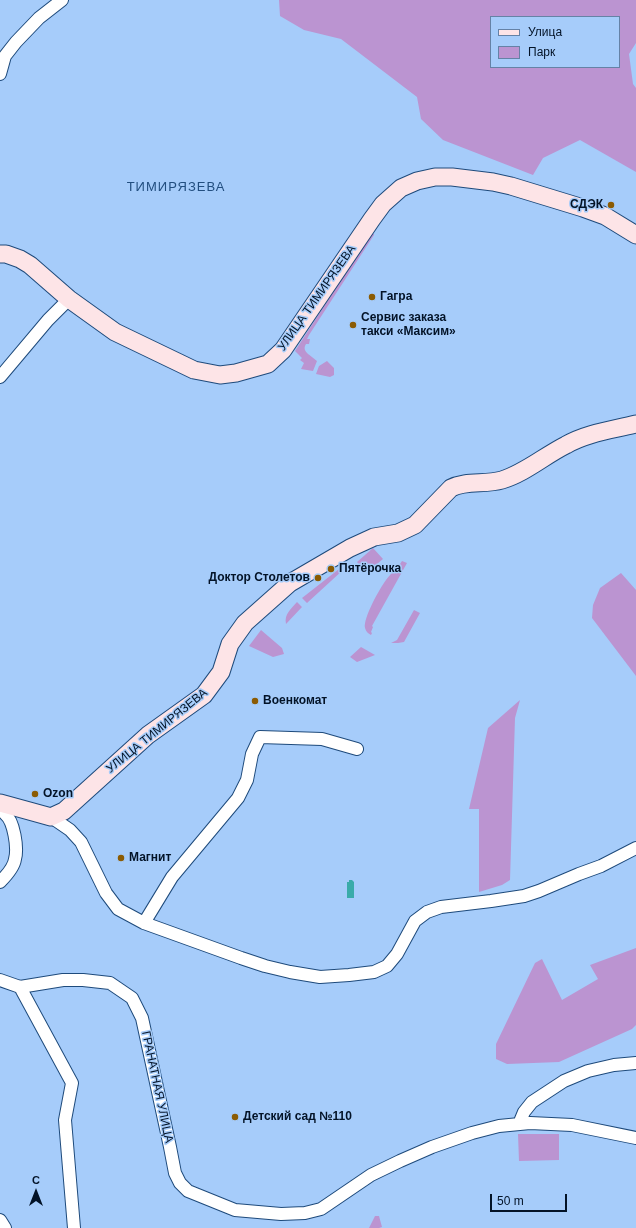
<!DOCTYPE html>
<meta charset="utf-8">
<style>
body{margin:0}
#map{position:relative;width:636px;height:1228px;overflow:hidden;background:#a6ccfa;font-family:Arial,sans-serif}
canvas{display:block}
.legend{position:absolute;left:490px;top:16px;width:130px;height:52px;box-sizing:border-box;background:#a6ccfa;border:1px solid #6582a6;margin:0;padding:5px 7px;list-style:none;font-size:12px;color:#031327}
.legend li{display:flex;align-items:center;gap:8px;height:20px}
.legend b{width:20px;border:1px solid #6582a6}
.north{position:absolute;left:16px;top:1172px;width:40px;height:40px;-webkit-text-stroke:3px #a6ccfa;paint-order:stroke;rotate:0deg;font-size:11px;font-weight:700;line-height:16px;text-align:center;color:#031327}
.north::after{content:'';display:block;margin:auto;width:14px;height:18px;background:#031327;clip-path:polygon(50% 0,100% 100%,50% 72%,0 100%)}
.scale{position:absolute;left:490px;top:1194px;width:77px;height:18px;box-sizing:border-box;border:2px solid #031327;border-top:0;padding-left:5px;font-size:12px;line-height:14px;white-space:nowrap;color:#031327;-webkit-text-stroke:3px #a6ccfa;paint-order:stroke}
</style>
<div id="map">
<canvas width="636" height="1228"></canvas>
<ul class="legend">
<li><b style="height:5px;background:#fde4e7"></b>Улица</li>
<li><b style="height:11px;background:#bb94d1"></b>Парк</li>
</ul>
<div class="north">С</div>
<div class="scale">50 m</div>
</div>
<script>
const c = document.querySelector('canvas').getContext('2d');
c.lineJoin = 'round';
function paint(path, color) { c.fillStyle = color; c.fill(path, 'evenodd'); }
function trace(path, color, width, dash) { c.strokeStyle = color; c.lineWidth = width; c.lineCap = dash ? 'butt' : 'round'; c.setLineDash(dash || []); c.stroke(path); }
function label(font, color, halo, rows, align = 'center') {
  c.font = font + ' Arial,sans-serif'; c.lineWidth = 3; c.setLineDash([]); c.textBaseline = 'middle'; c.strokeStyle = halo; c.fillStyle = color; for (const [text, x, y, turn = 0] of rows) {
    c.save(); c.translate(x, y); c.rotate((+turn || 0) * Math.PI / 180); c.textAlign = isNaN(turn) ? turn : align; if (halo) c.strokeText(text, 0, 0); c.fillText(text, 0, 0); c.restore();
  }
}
paint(new Path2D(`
 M 279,0 L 636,0 L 636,43 L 629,54 L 633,84 L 636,88 L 636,172 L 580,140 L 543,158 L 533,175 L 443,140 L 421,119 L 417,97 L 341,39 L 304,30 L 280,16 ZM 491,17 L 619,17 L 619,67 L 491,67 Z
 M 371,234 L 374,234 L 374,235 L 309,335 L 307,339 L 310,339 L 309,344 L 306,344 C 301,352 311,355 317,361 L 313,371 L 301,369 L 304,363 L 300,360 L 302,358 L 295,351 Z
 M 327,361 L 334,368 L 334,375 L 330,377 L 316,374 L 319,366 Z
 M 373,548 L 383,559 L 366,573 L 357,562 Z
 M 402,561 L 407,563 L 372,626 L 373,627 L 371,632 L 372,633 L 371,635 C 369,634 366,632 365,628 C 363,618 380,588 386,580 C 391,573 398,568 402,561 Z
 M 339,569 L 343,570 L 307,603 L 302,598 Z
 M 621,573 L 636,590 L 636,676 L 592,618 L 593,605 L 600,588 Z
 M 297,602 L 302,607 L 286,624 C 284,614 291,609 297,602 Z
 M 414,610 L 420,613 L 404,642 L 398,643 L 391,643 L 397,640 Z
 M 261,630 L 282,648 L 284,654 L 273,657 L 249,646 Z
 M 361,647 L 375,655 L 357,662 L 350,657 Z
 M 520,700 L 515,718 L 510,880 L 502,885 L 479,892 L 479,809 L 469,809 L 488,728 Z
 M 636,948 L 636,1025 L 632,1029 L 559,1062 L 507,1064 L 496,1059 L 496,1044 L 535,963 L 542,959 L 562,1000 L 598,979 L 590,965 Z
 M 518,1134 L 559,1134 L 559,1160 L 519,1161 Z
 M 375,1216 L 379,1216 L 382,1227 L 379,1228 L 369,1228 Z`), '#bb94d1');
paint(new Path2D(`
 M 349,880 L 352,880 L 354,882 L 354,898 L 347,898 L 347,882 L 349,882 Z`), '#3aaba9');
const street = new Path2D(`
 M 0,74 L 5,56 L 16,42 L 39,18 L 62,0
 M 0,377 L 48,320 L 69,299
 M 0,810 C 2,812 4,812 5,814 C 14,821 18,848 15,859 C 14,867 6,876 0,882
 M 51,817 L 70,830 L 81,842 L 106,893 L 118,909 L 144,923 L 241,958 L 265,966 L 290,972 L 320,977 L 349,975 L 374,972 L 387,966 L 397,954 L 415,921 L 427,912 L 441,907 L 491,901 L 524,896 L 539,891 L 579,874 L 601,866 L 636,848
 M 144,923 L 172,877 L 238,798 L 247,780 L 252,754 L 260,737 L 322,739 L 357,749
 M 0,980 L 20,987 L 63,980 L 83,980 L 110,983 L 132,998 L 142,1018 L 170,1147 L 175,1173 L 180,1183 L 188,1191 L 235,1210 L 281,1214 L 305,1213 L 321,1209 L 371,1175 L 400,1161 L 432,1147 L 472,1133 L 499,1126 L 530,1123 L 572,1125 L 636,1138
 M 20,987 L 72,1083 L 65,1120 L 74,1228
 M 519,1124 L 524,1112 L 532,1102 L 564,1081 L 588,1071 L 614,1065 L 636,1063
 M 0,1220 L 5,1228`);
const secondary = new Path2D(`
 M 0,254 L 6,254 L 20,259 L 30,265 L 69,299 L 115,332 L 194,370 L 220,375 L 236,373 L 268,364 L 283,350 L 372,219 L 383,204 L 401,188 L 417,181 L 435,177 L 452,177 L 493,182 L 511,186 L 583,208 L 605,216 L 636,235
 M 0,803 L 51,817 L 64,811 L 148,735 L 204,695 L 221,672 L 230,644 L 245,623 L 290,583 L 350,548 L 374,537 L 398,533 L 415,525 L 451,488 C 466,480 485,485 502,480 C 525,473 544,456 566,445 C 587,433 612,430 636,424`);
trace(street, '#1e4a7b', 14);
trace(secondary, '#1e4a7b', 19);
trace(street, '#fff', 12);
trace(secondary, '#fde4e7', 17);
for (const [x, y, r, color] of [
 [611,205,4,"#8b5b03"],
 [372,297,4,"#8b5b03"],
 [353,325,4,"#8b5b03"],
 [331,569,4,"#8b5b03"],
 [318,578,4,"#8b5b03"],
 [255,701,4,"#8b5b03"],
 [35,794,4,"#8b5b03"],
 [121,858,4,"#8b5b03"],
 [235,1117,4,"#8b5b03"]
]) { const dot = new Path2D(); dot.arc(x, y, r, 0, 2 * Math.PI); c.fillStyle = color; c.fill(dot); trace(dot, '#a6ccfa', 1.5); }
label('bold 12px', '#031327', '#a6ccfa', [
 ["СДЭК",603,205,"right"],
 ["Гагра",380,297],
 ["Сервис заказа",361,318],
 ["такси «Максим»",361,332],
 ["Пятёрочка",339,569],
 ["Доктор Столетов",310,578,"right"],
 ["Военкомат",263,701],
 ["Ozon",43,794],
 ["Магнит",129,858],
 ["Детский сад №110",243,1117]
], 'left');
label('12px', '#031327', '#a6ccfa', [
 ["УЛИЦА ТИМИРЯЗЕВА",317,298,-55],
 ["УЛИЦА ТИМИРЯЗЕВА",157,731,-39],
 ["ГРАНАТНАЯ УЛИЦА",157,1087,78]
]);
c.letterSpacing = '1px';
label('13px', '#224e7f', '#a6ccfa', [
 ["ТИМИРЯЗЕВА",176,187]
]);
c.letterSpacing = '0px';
</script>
